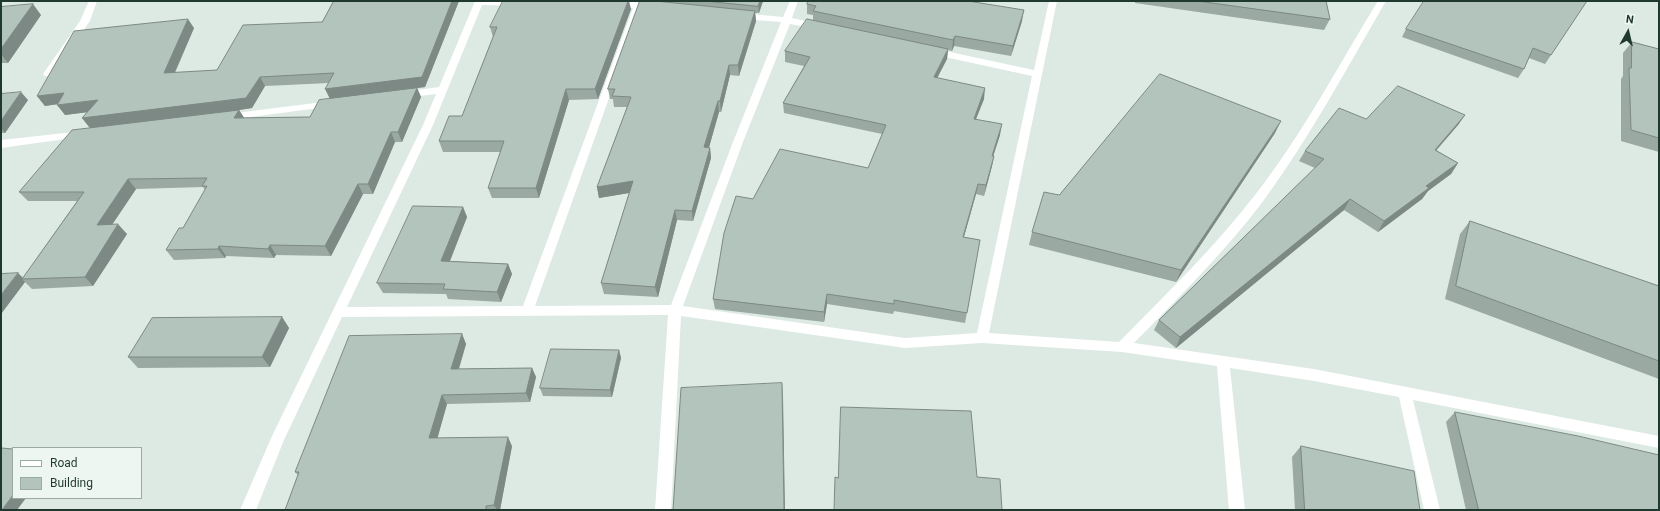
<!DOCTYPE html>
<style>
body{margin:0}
#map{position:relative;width:1660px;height:511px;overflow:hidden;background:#dde9e3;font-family:Roboto,sans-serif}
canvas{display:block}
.frame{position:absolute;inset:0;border:2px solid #1f3930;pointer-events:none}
.legend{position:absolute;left:12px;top:447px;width:130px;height:52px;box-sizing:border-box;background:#eef6f1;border:1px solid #9baaa4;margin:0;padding:5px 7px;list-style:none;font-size:12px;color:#1f3930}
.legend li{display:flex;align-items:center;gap:8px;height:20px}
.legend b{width:20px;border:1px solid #9baaa4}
.north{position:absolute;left:1608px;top:12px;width:40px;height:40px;-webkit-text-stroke:3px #eef6f1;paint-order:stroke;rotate:8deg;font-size:11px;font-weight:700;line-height:16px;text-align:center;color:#1f3930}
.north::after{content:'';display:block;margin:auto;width:14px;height:18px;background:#1f3930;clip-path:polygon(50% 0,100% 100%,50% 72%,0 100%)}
</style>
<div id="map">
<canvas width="1660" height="511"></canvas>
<div class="frame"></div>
<ul class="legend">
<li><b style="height:5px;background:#fff"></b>Road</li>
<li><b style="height:11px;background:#b3c4bc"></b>Building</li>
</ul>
<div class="north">N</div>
</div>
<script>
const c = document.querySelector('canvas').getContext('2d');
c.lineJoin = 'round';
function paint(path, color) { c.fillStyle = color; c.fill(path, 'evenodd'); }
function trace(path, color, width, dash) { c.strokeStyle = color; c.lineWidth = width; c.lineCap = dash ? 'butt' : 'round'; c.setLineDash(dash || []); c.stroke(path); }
paint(new Path2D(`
 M 89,1 L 97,1 L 90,21 L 51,76 L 45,76 L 43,74 L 80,21 Z
 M 475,1 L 520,1 L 522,3 L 517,6 L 482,5 L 433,125 L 347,307 L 523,306 L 633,8 L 611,6 L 609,4 L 611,2 L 614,1 L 653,3 L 658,6 L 653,9 L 641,8 L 535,306 L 671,305 L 733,142 L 781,22 L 741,19 L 736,16 L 741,13 L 783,17 L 790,1 L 798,1 L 792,18 L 823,25 L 825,27 L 820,30 L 790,24 L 743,142 L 683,306 L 905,338 L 977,333 L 1032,76 L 931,54 L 926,51 L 931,48 L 1034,70 L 1049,1 L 1057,1 L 989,333 L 1119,342 C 1166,294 1214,248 1255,195 C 1302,135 1338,66 1378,1 L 1386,1 C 1347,68 1310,137 1264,200 C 1225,252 1179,297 1134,343 L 1314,369 L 1659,436 L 1659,448 L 1413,400 L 1440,510 L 1424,510 L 1399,397 L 1314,381 L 1230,368 L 1245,510 L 1229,510 L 1217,366 L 1122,352 L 982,343 L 905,348 L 681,316 L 671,510 L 655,510 L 668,315 L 342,317 L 284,440 L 256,510 L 240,510 L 272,436 L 423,125 L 436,94 L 403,98 L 398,95 L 403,92 L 439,87 Z
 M 331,101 L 335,102 L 336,104 L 335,106 L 227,120 L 222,117 L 227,114 Z
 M 83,131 L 88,134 L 87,136 L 1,148 L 1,140 Z`), '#fff');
paint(new Path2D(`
 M 334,1 L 459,1 L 425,87 L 417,88 L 421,97 L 402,142 L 395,142 L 373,194 L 363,194 L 331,256 L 276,255 L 274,258 L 226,256 L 225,258 L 174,260 L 166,250 L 183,228 L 205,190 L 203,187 L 136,189 L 112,225 L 127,234 L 93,286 L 32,289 L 25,282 L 1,314 L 18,273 L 23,278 L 77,201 L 28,201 L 19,192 L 90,128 L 82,118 L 87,112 L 65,115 L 58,104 L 45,106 L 37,96 L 194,28 L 175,73 L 217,70 L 322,22 ZM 329,83 L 330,98 L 310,117 L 244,118 L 239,110 L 252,108 L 265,86 Z
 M 640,1 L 763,1 L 759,13 L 755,13 L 756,21 L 739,76 L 730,75 L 721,112 L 719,112 L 709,147 L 710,148 L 711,158 L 693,221 L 677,220 L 658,297 L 604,294 L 601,283 L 629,193 L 599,198 L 597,187 L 627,107 L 614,107 L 613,99 L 610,99 L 608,89 Z
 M 1135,1 L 1326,1 L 1330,19 L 1324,30 L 1135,3 Z
 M 1587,1 L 1545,64 L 1529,58 L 1524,69 L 1518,78 L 1402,37 L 1406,29 Z
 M 807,4 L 1022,21 L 1011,56 L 954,46 L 952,51 L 948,50 L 947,59 L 937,78 L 984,99 L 976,119 L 1000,135 L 993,156 L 994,156 L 992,166 L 984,196 L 976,194 L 964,237 L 980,240 L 965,323 L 894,311 L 893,314 L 827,304 L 824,322 L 715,309 L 713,299 L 753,199 L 868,168 L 882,134 L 784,113 L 783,103 L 804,66 L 785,62 L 785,51 L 813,20 L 813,15 L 807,14 Z
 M 1,7 L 41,15 L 8,63 L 1,63 Z
 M 631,9 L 598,99 L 569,100 L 539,198 L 492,198 L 488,188 L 501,152 L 443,152 L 439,141 L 462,116 L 493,37 L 490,27 Z
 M 1632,42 L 1659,49 L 1659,152 L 1621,141 L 1621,79 L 1623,76 L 1623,53 Z
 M 1,94 L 28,100 L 5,133 L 1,133 Z
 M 1465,115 L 1458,125 L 1436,150 L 1458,163 L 1451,174 L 1428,191 L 1422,199 L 1378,232 L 1344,210 L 1176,348 L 1154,330 L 1159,320 L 1315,168 L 1299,161 L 1305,151 L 1366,119 Z
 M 1275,133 L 1176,282 L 1029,245 L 1032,232 L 1059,195 Z
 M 463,207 L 467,217 L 450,261 L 508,264 L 512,274 L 501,302 L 448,299 L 446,294 L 383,293 L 377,283 Z
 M 1470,221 L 1659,286 L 1659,379 L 1445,299 L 1460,234 Z
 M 282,317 L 289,328 L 270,367 L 138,368 L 128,357 Z
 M 462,334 L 466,344 L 459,369 L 532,368 L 536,377 L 530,402 L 447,404 L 437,438 L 512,446 L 500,510 L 285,510 L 298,475 L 295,472 Z
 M 619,350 L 621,358 L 612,397 L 543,396 L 540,388 Z
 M 1455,412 L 1659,510 L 1466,510 L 1446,422 Z
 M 1301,446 L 1420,510 L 1295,510 L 1292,457 Z`), '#9aa9a2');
paint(new Path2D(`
 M 452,1 L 459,1 L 425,87 L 417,88 L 421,97 L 402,142 L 398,132 L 330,99 L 325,89 Z
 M 628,1 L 629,1 L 631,9 L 598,99 L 595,89 Z
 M 760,1 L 763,1 L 759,13 L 758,6 Z
 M 33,4 L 41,15 L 8,63 L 1,54 L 1,49 Z
 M 1024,10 L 1022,21 L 1011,56 L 1013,46 Z
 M 755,11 L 756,21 L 739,76 L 738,65 Z
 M 188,19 L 194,28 L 170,83 L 164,73 Z
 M 955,36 L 954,46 L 952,51 L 953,40 Z
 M 948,49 L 947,59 L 932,88 L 934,77 Z
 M 729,65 L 730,75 L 721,112 L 720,101 Z
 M 260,77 L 265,86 L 252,108 L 239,110 L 245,119 L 90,128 L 82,118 Z
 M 985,88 L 984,99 L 972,129 L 974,119 Z
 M 566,89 L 569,100 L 539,198 L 536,188 Z
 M 21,92 L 28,100 L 5,133 L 1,128 L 1,121 Z
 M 64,93 L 72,102 L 45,106 L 37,96 Z
 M 98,100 L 105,110 L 65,115 L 57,105 Z
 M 718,101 L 719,112 L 706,158 L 704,147 Z
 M 1465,115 L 1458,125 L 1428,160 L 1435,150 Z
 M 1281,121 L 1275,133 L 1176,282 L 1181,270 Z
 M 1002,124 L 1000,135 L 990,166 L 992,156 Z
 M 391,132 L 395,142 L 373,194 L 368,184 Z
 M 710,148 L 711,158 L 693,221 L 692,211 Z
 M 994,156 L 992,166 L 984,196 L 986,185 Z
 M 1458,163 L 1451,174 L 1428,191 L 1422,199 L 1378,232 L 1384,221 L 1426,186 Z
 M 128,179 L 136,189 L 105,235 L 97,225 Z
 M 633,181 L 635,192 L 599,198 L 597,187 Z
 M 358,184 L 363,194 L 331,256 L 325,246 Z
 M 978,184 L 976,194 L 961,247 L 963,237 Z
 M 1350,199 L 1344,210 L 1176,348 L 1180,337 Z
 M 463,207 L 467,217 L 446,271 L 441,261 Z
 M 675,210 L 677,220 L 658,297 L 655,287 Z
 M 118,224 L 127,234 L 93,286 L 85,277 Z
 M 270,245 L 276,255 L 274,258 L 268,249 Z
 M 219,246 L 226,256 L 225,258 L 218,249 Z
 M 508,264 L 512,274 L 501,302 L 497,292 Z
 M 18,273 L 24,279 L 22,279 L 25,282 L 1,314 L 1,295 Z
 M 827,294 L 827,304 L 824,322 L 824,312 Z
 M 282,317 L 289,328 L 270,367 L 262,357 Z
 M 462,334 L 466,344 L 456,378 L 451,369 Z
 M 619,350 L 621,358 L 612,397 L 610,390 Z
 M 532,368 L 536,377 L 530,402 L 526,393 Z
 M 782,383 L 783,396 L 785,510 L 784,510 Z
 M 442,395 L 447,404 L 435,447 L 429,438 Z
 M 508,437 L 512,446 L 500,510 L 497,510 L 494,505 Z
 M 13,495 L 13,498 L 26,498 L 17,510 L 2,510 Z`), '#7d8984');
const building = new Path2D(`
 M 334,1 L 452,1 L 422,77 L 325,89 L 334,73 L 260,77 L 246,98 L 82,118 L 98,100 L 57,105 L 64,93 L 37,96 L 74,31 L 188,19 L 164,73 L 217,70 L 243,25 L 322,22 Z
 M 503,1 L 628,1 L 595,89 L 566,89 L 536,188 L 488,188 L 504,141 L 439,141 L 449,116 L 462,116 L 497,27 L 490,27 Z
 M 640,1 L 655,1 L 755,11 L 738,65 L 729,65 L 720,101 L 718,101 L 704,147 L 710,148 L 692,211 L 675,210 L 655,287 L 601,283 L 633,181 L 597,187 L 631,97 L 612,96 L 615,89 L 608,89 Z
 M 705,1 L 760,1 L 758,6 Z
 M 809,1 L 968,1 L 1024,10 L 1013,46 L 955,36 L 953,40 L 813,11 L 816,6 L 807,4 Z
 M 1198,1 L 1326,1 L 1330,19 Z
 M 1424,1 L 1587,1 L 1551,55 L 1533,48 L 1524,69 L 1406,29 Z
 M 33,4 L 1,49 L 1,7 Z
 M 807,19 L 948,49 L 934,77 L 985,88 L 974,119 L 1002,124 L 992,156 L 994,156 L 986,185 L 978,184 L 963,237 L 980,240 L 967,313 L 894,300 L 894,304 L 827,294 L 824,312 L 713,299 L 724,233 L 736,196 L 753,199 L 780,149 L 868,168 L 886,125 L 783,103 L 810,57 L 785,51 Z
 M 1632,42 L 1659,49 L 1659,138 L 1631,130 L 1629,68 L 1631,68 Z
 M 1160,74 L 1281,121 L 1181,270 L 1032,232 L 1044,192 L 1059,195 Z
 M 1398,86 L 1465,115 L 1435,150 L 1458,163 L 1426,186 L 1429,188 L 1384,221 L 1350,199 L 1180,337 L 1159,320 L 1324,159 L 1305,151 L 1339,108 L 1366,119 Z
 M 417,88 L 398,132 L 391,132 L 368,184 L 358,184 L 325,246 L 270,245 L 268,249 L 219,246 L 218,249 L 166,250 L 179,228 L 183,228 L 207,186 L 202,186 L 207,178 L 128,179 L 97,225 L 118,224 L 85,277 L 22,279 L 84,192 L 19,192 L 72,130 L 239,110 L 234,118 L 310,117 L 319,100 Z
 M 21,92 L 1,121 L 1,94 Z
 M 413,206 L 463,207 L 441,261 L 508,264 L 497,292 L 443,289 L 445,284 L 377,283 Z
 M 1470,221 L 1659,286 L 1659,361 L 1456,286 Z
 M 18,273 L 1,295 L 1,274 Z
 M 282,317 L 262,357 L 128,357 L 152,318 Z
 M 462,334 L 451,369 L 532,368 L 526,393 L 442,395 L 429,438 L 508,437 L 494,505 L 486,506 L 486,510 L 285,510 L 299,472 L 295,472 L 349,336 Z
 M 551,349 L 619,350 L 610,390 L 540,388 Z
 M 782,383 L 784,510 L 673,510 L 681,388 Z
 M 841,407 L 971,411 L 977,477 L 1000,479 L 1002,510 L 834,510 L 835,477 L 838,478 Z
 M 1455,412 L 1578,436 L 1659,455 L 1659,510 L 1479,510 Z
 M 1301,446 L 1414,471 L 1420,510 L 1305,510 Z
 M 1,448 L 13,449 L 13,495 L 2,510 L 1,510 Z`);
paint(building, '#b3c4bc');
trace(building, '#7d8984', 1);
</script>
